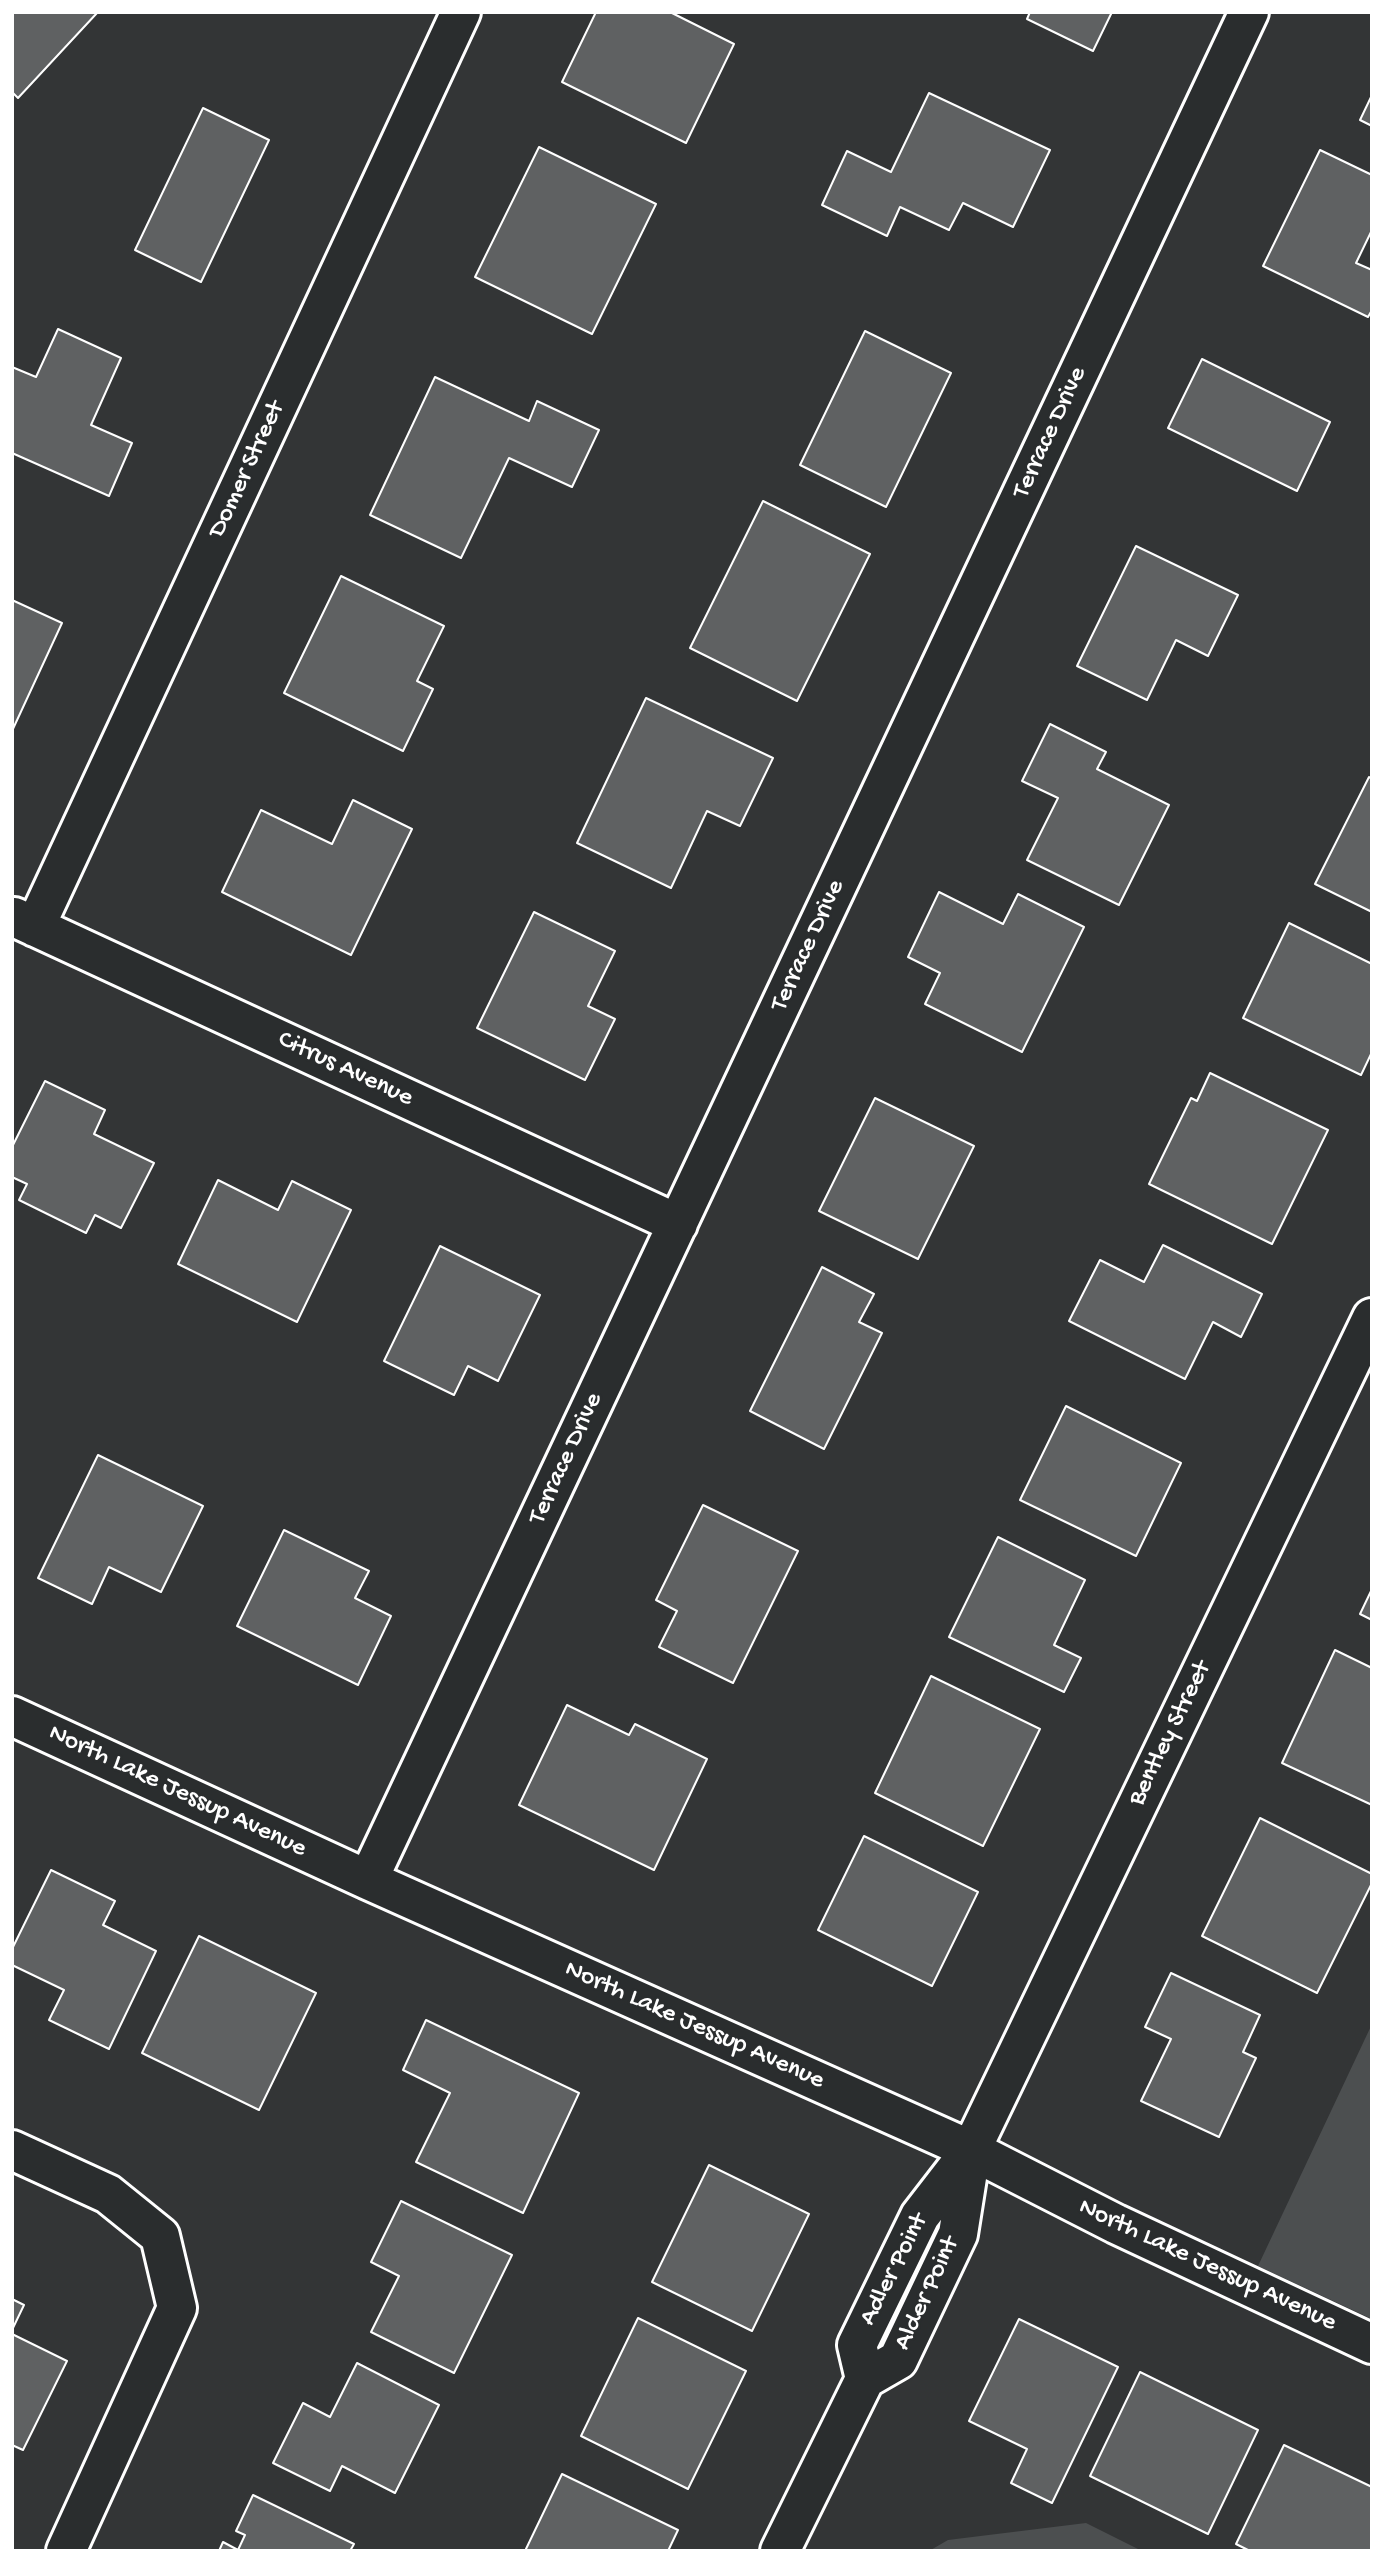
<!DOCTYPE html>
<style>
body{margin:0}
#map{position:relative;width:1384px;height:2563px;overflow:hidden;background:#333536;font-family:"Gochi Hand",sans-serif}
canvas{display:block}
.frame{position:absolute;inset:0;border:14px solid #fff;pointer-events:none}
</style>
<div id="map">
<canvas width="1384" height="2563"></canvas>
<div class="frame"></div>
</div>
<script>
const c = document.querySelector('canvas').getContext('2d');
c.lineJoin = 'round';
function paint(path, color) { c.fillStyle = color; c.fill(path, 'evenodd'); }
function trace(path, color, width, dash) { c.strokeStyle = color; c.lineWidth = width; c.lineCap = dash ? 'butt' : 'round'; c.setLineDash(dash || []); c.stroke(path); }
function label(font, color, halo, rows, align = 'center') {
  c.font = font + ' "Gochi Hand",sans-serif'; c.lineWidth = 5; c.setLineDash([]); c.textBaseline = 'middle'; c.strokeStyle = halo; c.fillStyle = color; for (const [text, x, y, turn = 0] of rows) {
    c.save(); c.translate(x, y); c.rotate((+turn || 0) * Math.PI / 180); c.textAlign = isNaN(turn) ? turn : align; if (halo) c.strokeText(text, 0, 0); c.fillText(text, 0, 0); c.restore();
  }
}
paint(new Path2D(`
 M 1372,2024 L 1372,2319 L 1258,2266 Z
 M 1086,2523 L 1142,2551 L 929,2551 L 948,2540 Z`), '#4c4f50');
const building = new Path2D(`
 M 12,12 L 97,13 L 18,98 L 12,92 Z
 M 596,12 L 670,12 L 734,44 L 686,143 L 562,82 Z
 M 1030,12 L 1112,12 L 1093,51 L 1027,19 Z
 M 929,93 L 1050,150 L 1013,227 L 963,203 L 949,230 L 900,207 L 887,236 L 822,205 L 847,151 L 891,172 Z
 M 1372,95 L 1372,126 L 1360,120 Z
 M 203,108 L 269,140 L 201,282 L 135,250 Z
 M 539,147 L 656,204 L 592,334 L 475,277 Z
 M 1320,150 L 1372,175 L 1372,230 L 1356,263 L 1372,270 L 1372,310 L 1368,317 L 1263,266 Z
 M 58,329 L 121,358 L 91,425 L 132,443 L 109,496 L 12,453 L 12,367 L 36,377 Z
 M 865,331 L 951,373 L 886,507 L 800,465 Z
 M 1202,359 L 1330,422 L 1297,491 L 1168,428 Z
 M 435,377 L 529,421 L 537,401 L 599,430 L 572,487 L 509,458 L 461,558 L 370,515 Z
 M 763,501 L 870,554 L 797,701 L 690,648 Z
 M 1136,546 L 1238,595 L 1208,656 L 1176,640 L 1147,700 L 1077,666 Z
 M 341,576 L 444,626 L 417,681 L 433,689 L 403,751 L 284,693 Z
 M 12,600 L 62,623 L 12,731 Z
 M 646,698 L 773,758 L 740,826 L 707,811 L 671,888 L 577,843 Z
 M 1050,724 L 1106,752 L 1097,769 L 1169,805 L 1119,905 L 1027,860 L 1058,798 L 1022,781 Z
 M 1369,777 L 1372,779 L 1372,912 L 1315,884 Z
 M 353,800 L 412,829 L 351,955 L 222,892 L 261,810 L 332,844 Z
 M 939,892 L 1003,924 L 1018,894 L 1084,927 L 1022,1052 L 925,1004 L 940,973 L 908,957 Z
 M 534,912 L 615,951 L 588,1006 L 615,1019 L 585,1080 L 477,1028 Z
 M 1289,923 L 1372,964 L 1372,1052 L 1361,1075 L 1243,1018 Z
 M 1210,1073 L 1328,1130 L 1272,1244 L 1149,1184 L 1191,1098 L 1197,1101 Z
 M 45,1081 L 105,1110 L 94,1134 L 154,1163 L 121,1228 L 95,1215 L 86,1233 L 19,1200 L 27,1184 L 12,1177 L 12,1147 Z
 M 875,1098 L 974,1146 L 918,1259 L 819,1211 Z
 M 218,1180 L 278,1210 L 292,1181 L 351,1210 L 297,1322 L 178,1264 Z
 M 1163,1245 L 1262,1294 L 1241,1337 L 1213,1322 L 1185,1379 L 1069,1321 L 1100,1260 L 1144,1282 Z
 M 440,1246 L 540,1295 L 498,1381 L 468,1366 L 454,1395 L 384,1361 Z
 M 822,1267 L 874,1294 L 859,1322 L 882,1333 L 824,1449 L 750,1411 Z
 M 1066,1406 L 1181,1463 L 1136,1556 L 1020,1500 Z
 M 98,1455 L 203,1506 L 161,1592 L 109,1567 L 92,1604 L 38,1578 Z
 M 703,1505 L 798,1551 L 733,1683 L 659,1647 L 677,1611 L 656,1600 Z
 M 284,1530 L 369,1571 L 355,1598 L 391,1616 L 358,1685 L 237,1626 Z
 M 998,1537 L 1085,1580 L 1054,1645 L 1081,1658 L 1064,1692 L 949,1637 Z
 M 1372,1589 L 1372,1620 L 1360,1614 Z
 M 1335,1650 L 1372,1668 L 1372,1805 L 1282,1763 Z
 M 931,1676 L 1040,1729 L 983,1846 L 875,1793 Z
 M 567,1705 L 629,1735 L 635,1724 L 707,1759 L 654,1870 L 519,1805 Z
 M 1260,1818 L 1372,1874 L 1372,1883 L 1317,1993 L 1202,1936 Z
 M 864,1836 L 978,1892 L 932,1986 L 818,1930 Z
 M 51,1870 L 115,1901 L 103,1925 L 156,1951 L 109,2049 L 49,2020 L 64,1990 L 12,1965 L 12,1949 Z
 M 199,1936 L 316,1993 L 259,2110 L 142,2053 Z
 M 1171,1973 L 1260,2015 L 1243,2052 L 1256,2058 L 1219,2137 L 1141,2101 L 1171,2039 L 1145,2027 Z
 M 426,2020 L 579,2093 L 523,2213 L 416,2162 L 450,2093 L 403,2070 Z
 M 709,2165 L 809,2214 L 752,2331 L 652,2282 Z
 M 401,2201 L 512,2255 L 454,2373 L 371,2332 L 399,2276 L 371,2262 Z
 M 12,2299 L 24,2305 L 12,2330 Z
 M 638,2318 L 746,2371 L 688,2489 L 581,2436 Z
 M 1019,2319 L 1118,2367 L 1052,2503 L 1011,2483 L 1027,2449 L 969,2421 Z
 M 12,2334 L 67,2361 L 23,2450 L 12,2445 Z
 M 357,2363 L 439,2405 L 395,2493 L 342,2466 L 330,2491 L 273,2463 L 303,2403 L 330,2417 Z
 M 1140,2372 L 1258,2430 L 1208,2534 L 1090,2476 Z
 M 1284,2445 L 1372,2487 L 1372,2551 L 1250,2551 L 1236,2544 Z
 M 562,2474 L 678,2530 L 668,2551 L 525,2551 Z
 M 253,2495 L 354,2544 L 350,2551 L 219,2551 L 223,2542 L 238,2550 L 245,2535 L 236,2531 Z`);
paint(building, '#5f6162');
trace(building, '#fff', 2);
const minor = new Path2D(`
 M 14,917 L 678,1224
 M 35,927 L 461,12
 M 12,1716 L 368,1880 L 971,2150 L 1116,2224 L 1372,2344
 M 368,1880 L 1249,12
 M 12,2150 L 108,2194 L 160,2236 L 177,2308 L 66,2551
 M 865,2379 L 898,2360 L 958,2234 L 971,2152
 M 780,2551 L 865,2379 L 857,2345 L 920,2216 L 971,2150 L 1372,1318`);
trace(minor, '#fff', 44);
trace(minor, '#2a2d2e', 38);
label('26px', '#fff', '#2a2d2e', [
 ["Terrace Drive",1051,433,-65],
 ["Domer Street",248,470,-65],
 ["Terrace Drive",809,946,-65],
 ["Citrus Avenue",345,1070,25],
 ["Terrace Drive",567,1459,-65],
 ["Bentley Street",1171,1734,-64],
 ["North Lake Jessup Avenue",177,1792,25],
 ["North Lake Jessup Avenue",694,2026,24],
 ["North Lake Jessup Avenue",1207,2266,25],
 ["Adler Point",895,2270,-63],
 ["Alder Point",928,2294,-65]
]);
</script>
